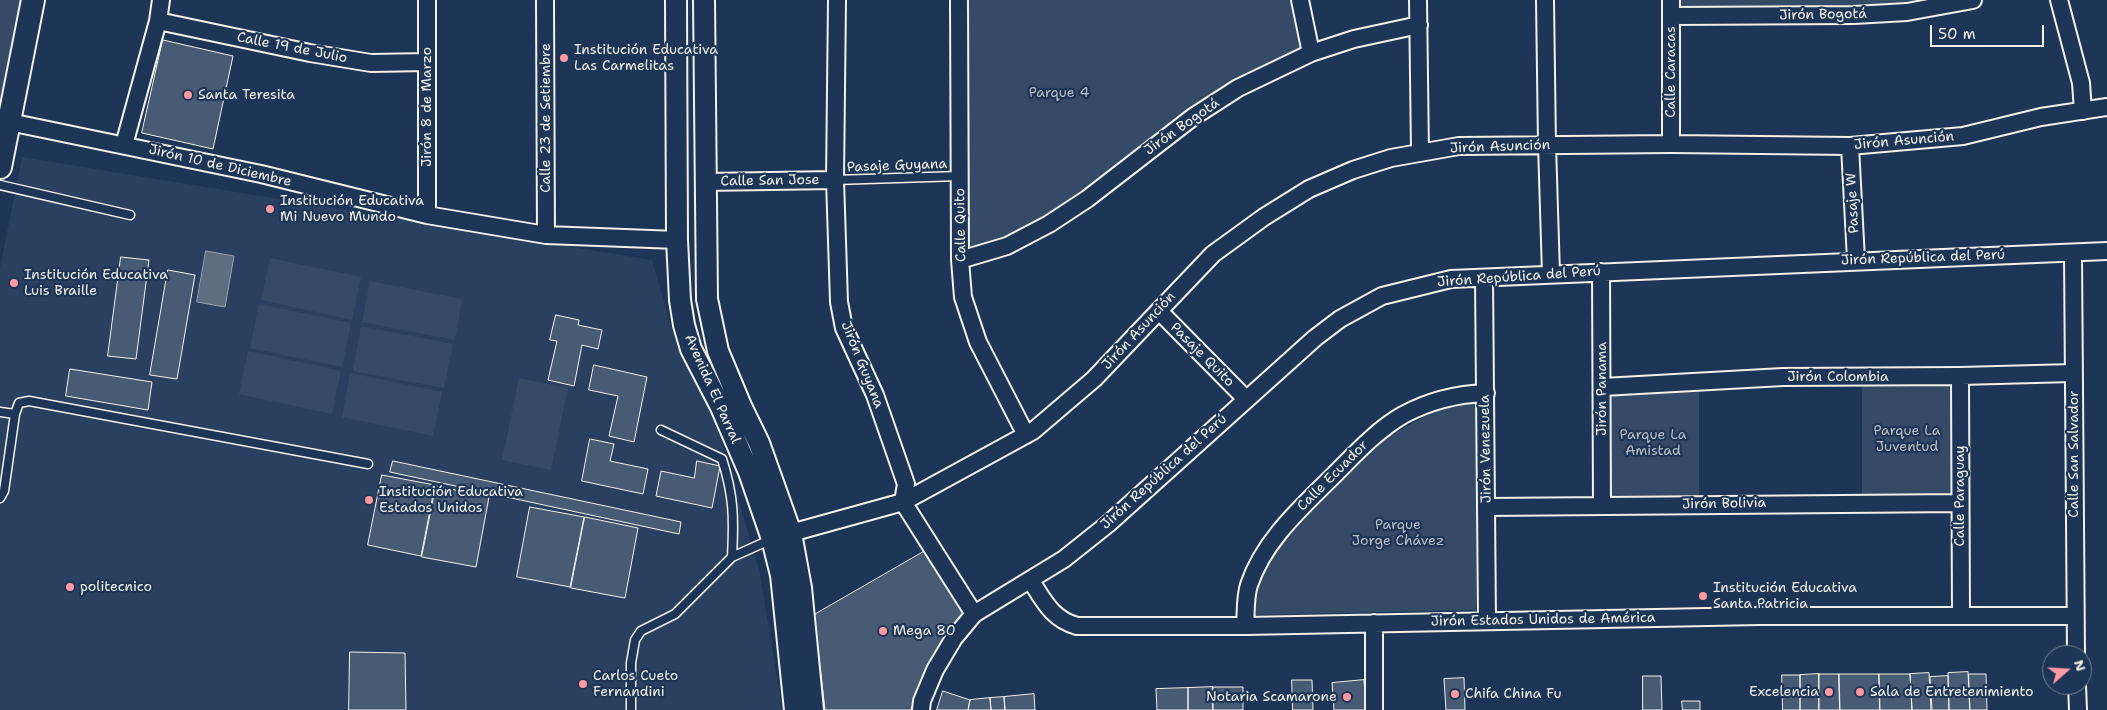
<!DOCTYPE html>
<meta charset="utf-8">
<style>
body{margin:0}
#map{position:relative;width:2107px;height:710px;overflow:hidden;background:#1d3557;font-family:"Shantell Sans",sans-serif}
canvas{display:block}
.north{position:absolute;left:2042px;top:645px;width:50px;height:50px;box-sizing:border-box;background:#1d3557;border:1px solid #738091;border-radius:50%;rotate:71deg;font-size:14px;font-weight:700;line-height:20px;text-align:center;color:#f4f1e8}
.north::after{content:'';display:block;margin:auto;width:18px;height:22px;background:#ff9aa2;clip-path:polygon(50% 0,100% 100%,50% 72%,0 100%)}
.scale{position:absolute;left:1930px;top:25px;width:114px;height:22px;box-sizing:border-box;border:2px solid #f4f1e8;border-top:0;padding-left:6px;font-size:15px;line-height:18px;white-space:nowrap;color:#f4f1e8;-webkit-text-stroke:4px #1d3557;paint-order:stroke}
</style>
<div id="map">
<canvas width="2107" height="710"></canvas>
<div class="north">N</div>
<div class="scale">50 m</div>
</div>
<script>
const c = document.querySelector('canvas').getContext('2d');
c.lineJoin = 'round';
function paint(path, color) { c.fillStyle = color; c.fill(path, 'evenodd'); }
function trace(path, color, width, dash) { c.strokeStyle = color; c.lineWidth = width; c.lineCap = dash ? 'butt' : 'round'; c.setLineDash(dash || []); c.stroke(path); }
function label(font, color, halo, rows, align = 'center') {
  c.font = font + ' "Shantell Sans",sans-serif'; c.lineWidth = 4.5; c.setLineDash([]); c.textBaseline = 'middle'; c.strokeStyle = halo; c.fillStyle = color; for (const [text, x, y, turn = 0] of rows) {
    c.save(); c.translate(x, y); c.rotate((+turn || 0) * Math.PI / 180); c.textAlign = isNaN(turn) ? turn : align; if (halo) c.strokeText(text, 0, 0); c.fillText(text, 0, 0); c.restore();
  }
}
paint(new Path2D(`
 M 22,157 L 652,260 L 672,330 L 717,427 L 760,573 L 782,710 L 0,710 L 0,268 Z`), '#2a4060');
paint(new Path2D(`
 M 0,0 L 27,0 L 4,108 L 0,107 Z
 M 966,0 L 1292,0 L 1301,48 L 1234,80 L 1189,109 L 1051,213 L 1007,238 L 968,251 Z
 M 1680,0 L 1923,0 L 1850,7 L 1680,7 Z
 M 270,258 L 361,277 L 352,320 L 261,300 Z
 M 370,281 L 462,299 L 455,340 L 362,322 Z
 M 259,304 L 351,323 L 342,367 L 250,348 Z
 M 361,326 L 453,344 L 444,388 L 353,371 Z
 M 248,351 L 341,371 L 332,414 L 239,394 Z
 M 350,373 L 442,392 L 433,436 L 342,417 Z
 M 519,378 L 568,388 L 551,470 L 502,460 Z
 M 1862,381 L 1952,382 L 1953,495 L 1862,496 Z
 M 1699,388 L 1699,497 L 1608,499 L 1607,393 Z
 M 1476,399 L 1476,610 L 1254,615 L 1258,584 L 1270,561 L 1292,530 L 1345,474 L 1391,435 L 1433,412 Z`), '#354a67');
const water = new Path2D(`
 M 206,251 L 234,256 L 225,307 L 197,302 Z`);
paint(water, '#5e6d82');
trace(water, '#9aa2ab', 1);
const building = new Path2D(`
 M 163,40 L 233,56 L 213,149 L 142,133 Z
 M 121,257 L 149,260 L 136,359 L 108,356 Z
 M 168,270 L 195,275 L 177,379 L 150,375 Z
 M 556,315 L 579,320 L 578,325 L 602,330 L 598,349 L 582,345 L 574,386 L 548,380 L 557,341 L 550,340 Z
 M 594,365 L 647,377 L 634,442 L 609,436 L 618,396 L 589,390 Z
 M 70,369 L 152,382 L 148,410 L 66,396 Z
 M 590,439 L 614,444 L 610,461 L 648,469 L 643,494 L 582,481 Z
 M 393,461 L 681,522 L 679,534 L 390,472 Z
 M 697,461 L 720,466 L 712,508 L 656,496 L 661,471 L 694,478 Z
 M 382,475 L 435,485 L 421,556 L 368,545 Z
 M 436,486 L 489,497 L 476,567 L 422,557 Z
 M 530,507 L 584,517 L 570,587 L 517,577 Z
 M 585,517 L 638,528 L 625,598 L 571,588 Z
 M 925,551 L 965,611 L 939,647 L 918,687 L 911,710 L 825,710 L 814,615 Z
 M 350,652 L 405,653 L 406,710 L 349,710 Z
 M 1968,672 L 1970,710 L 1949,710 L 1948,673 Z
 M 1929,673 L 1931,710 L 1912,710 L 1910,674 Z
 M 1819,674 L 1819,710 L 1800,710 L 1800,675 Z
 M 1819,674 L 1839,674 L 1840,710 L 1819,710 Z
 M 1839,674 L 1879,674 L 1880,710 L 1840,710 Z
 M 1879,674 L 1910,674 L 1912,710 L 1880,710 Z
 M 1969,674 L 1986,674 L 1987,710 L 1970,710 Z
 M 1782,675 L 1800,675 L 1800,710 L 1783,710 Z
 M 1643,676 L 1661,676 L 1662,710 L 1643,710 Z
 M 1948,676 L 1949,710 L 1932,710 L 1930,677 Z
 M 1464,678 L 1465,710 L 1446,710 L 1444,679 Z
 M 1292,680 L 1312,680 L 1313,710 L 1293,710 Z
 M 1364,680 L 1366,710 L 1334,710 L 1332,683 Z
 M 1213,687 L 1243,687 L 1243,710 L 1213,710 Z
 M 1213,687 L 1213,710 L 1188,710 L 1188,688 Z
 M 1188,688 L 1188,710 L 1157,710 L 1156,689 Z
 M 943,691 L 970,700 L 968,710 L 937,710 Z
 M 1034,694 L 1035,710 L 1005,710 L 1004,697 Z
 M 1004,697 L 1005,710 L 991,710 L 990,698 Z
 M 990,698 L 991,710 L 968,710 L 970,700 Z
 M 1682,701 L 1700,701 L 1700,710 L 1683,710 Z`);
paint(building, '#485b74');
trace(building, '#f4f1e8', 1);
const service = new Path2D(`
 M 835,180 L 960,176
 M 0,185 L 130,215
 M 0,412 L 15,414 L 19,403 L 29,401 L 368,464
 M 661,430 L 722,459 C 734,496 734,519 732,557
 M 0,498 L 4,491 L 15,414
 M 631,710 L 631,663 L 635,640 L 641,631 L 675,614 L 732,557 L 772,539`);
const minor = new Path2D(`
 M 427,0 L 427,215
 M 545,0 L 546,235
 M 837,0 L 835,180 L 839,302 L 844,328 L 875,395 L 906,484 L 903,502 L 974,614
 M 959,0 L 960,260 L 963,297 L 978,342 L 1026,435
 M 1300,0 L 1311,53
 M 1418,0 L 1420,152
 M 1545,0 L 1547,145 L 1551,274
 M 2059,0 L 2081,83 L 2083,111
 M 1671,16 L 1854,15 L 1907,12 L 1973,0
 M 158,21 L 310,53 L 371,63 L 427,62
 M 0,120 L 261,174 L 427,215 L 546,235 L 677,240
 M 1671,144 L 1671,0
 M 124,145 L 158,21 L 161,0
 M 1850,146 L 1856,260
 M 705,182 L 835,180
 M 2073,253 L 2076,655
 M 960,260 L 1007,246 L 1049,224 L 1087,199 L 1193,117 L 1238,88 L 1311,53 L 1354,39 L 1419,25
 M 1601,272 L 1602,506
 M 1484,278 L 1487,620
 M 1159,311 L 1246,399
 M 1960,376 L 1961,616
 M 1603,387 L 1783,377 L 1960,376 L 2073,373
 M 1487,507 L 1960,503
 M 780,536 L 903,502 L 1033,431 L 1094,379 L 1213,254 L 1264,217 L 1309,189 L 1353,170 L 1391,158 L 1459,146 L 1671,144 L 1850,146 L 1963,136 L 2041,117 L 2107,107
 M 1031,581 C 1044,601 1052,619 1077,626 L 1245,626 L 1759,616 L 2075,616
 M 1374,623 L 1374,710
 M 1245,626 C 1246,613 1245,597 1249,585 C 1264,540 1302,507 1334,475 C 1355,454 1377,430 1403,415 C 1429,401 1456,394 1486,393
 M 2077,685 L 2078,710
 M 921,710 L 922,701 L 935,670 L 954,638 L 974,614 L 1064,559 L 1108,524 L 1315,338 L 1340,319 L 1382,296 L 1451,279 L 2107,251`);
const tertiary = new Path2D(`
 M 676,0 L 677,240 L 680,300 L 684,325 L 691,349 L 721,407 L 749,472 L 772,539 L 781,575 L 795,710
 M 704,0 L 707,299 L 718,351 L 741,406 L 759,443 L 791,533 L 801,588 L 813,710`);
const secondary = new Path2D(`
 M 0,167 L 33,0`);
trace(service, '#f4f1e8', 11);
trace(minor, '#f4f1e8', 20);
trace(tertiary, '#f4f1e8', 24);
trace(secondary, '#f4f1e8', 26);
trace(service, '#1d3557', 8);
trace(minor, '#1d3557', 16);
trace(tertiary, '#1d3557', 20);
trace(secondary, '#1d3557', 22);
for (const [x, y, r, color] of [
 [564,58,5,"#ff9aa2"],
 [188,95,5,"#ff9aa2"],
 [270,209,5,"#ff9aa2"],
 [14,283,5,"#ff9aa2"],
 [369,500,5,"#ff9aa2"],
 [70,587,5,"#ff9aa2"],
 [1703,596,5,"#ff9aa2"],
 [883,631,5,"#ff9aa2"],
 [583,684,5,"#ff9aa2"],
 [1829,692,5,"#ff9aa2"],
 [1860,692,5,"#ff9aa2"],
 [1455,694,5,"#ff9aa2"],
 [1347,697,5,"#ff9aa2"]
]) { const dot = new Path2D(); dot.arc(x, y, r, 0, 2 * Math.PI); c.fillStyle = color; c.fill(dot); trace(dot, '#1d3557', 2); }
label('14px', '#f4f1e8', '#1d3557', [
 ["Jirón Bogotá",1823,15,-1],
 ["Calle 19 de Julio",292,48,11],
 ["Calle Caracas",1671,72,-90],
 ["Jirón 8 de Marzo",427,107,-90],
 ["Calle 23 de Setiembre",546,118,-90],
 ["Jirón Bogotá",1182,127,-35],
 ["Jirón Asunción",1904,141,-5],
 ["Jirón Asunción",1500,147,-2],
 ["Jirón 10 de Diciembre",220,166,13],
 ["Pasaje Guyana",897,166,-2],
 ["Calle San Jose",770,181,-1],
 ["Pasaje W",1853,203,-93],
 ["Calle Quito",961,225,-91],
 ["Jirón República del Perú",1923,258,-2],
 ["Jirón República del Perú",1519,277,-4],
 ["Jirón Asunción",1139,331,-47],
 ["Pasaje Quito",1202,355,45],
 ["Jirón Guyana",862,365,68],
 ["Jirón Colombia",1838,377],
 ["Avenida El Parral",712,389,66],
 ["Jirón Panama",1602,389,-90],
 ["Jirón Venezuela",1486,449,-91],
 ["Calle San Salvador",2074,454,-90],
 ["Jirón República del Perú",1164,472,-42],
 ["Calle Ecuador",1333,476,-45],
 ["Calle Paraguay",1960,496,-90],
 ["Jirón Bolivia",1724,504,-1],
 ["Jirón Estados Unidos de América",1543,620,-1]
]);
label('14px', '#f4f1e8', '#1d3557', [
 ["Institución Educativa",574,50],
 ["Las Carmelitas",574,66],
 ["Santa Teresita",198,95],
 ["Institución Educativa",280,201],
 ["Mi Nuevo Mundo",280,217],
 ["Institución Educativa",24,275],
 ["Luis Braille",24,291],
 ["Institución Educativa",379,492],
 ["Estados Unidos",379,508],
 ["politecnico",80,587],
 ["Institución Educativa",1713,588],
 ["Santa Patricia",1713,604],
 ["Mega 80",893,631],
 ["Carlos Cueto",593,676],
 ["Fernandini",593,692],
 ["Excelencia",1819,692,"right"],
 ["Sala de Entretenimiento",1870,692],
 ["Chifa China Fu",1465,694],
 ["Notaria Scamarone",1337,697,"right"]
], 'left');
label('14px', '#bbbfc1', '#1d3557', [
 ["Parque 4",1059,93],
 ["Parque La",1907,431],
 ["Juventud",1907,447],
 ["Parque La",1653,435],
 ["Amistad",1653,451],
 ["Parque",1398,525],
 ["Jorge Chávez",1398,541]
]);
</script>
